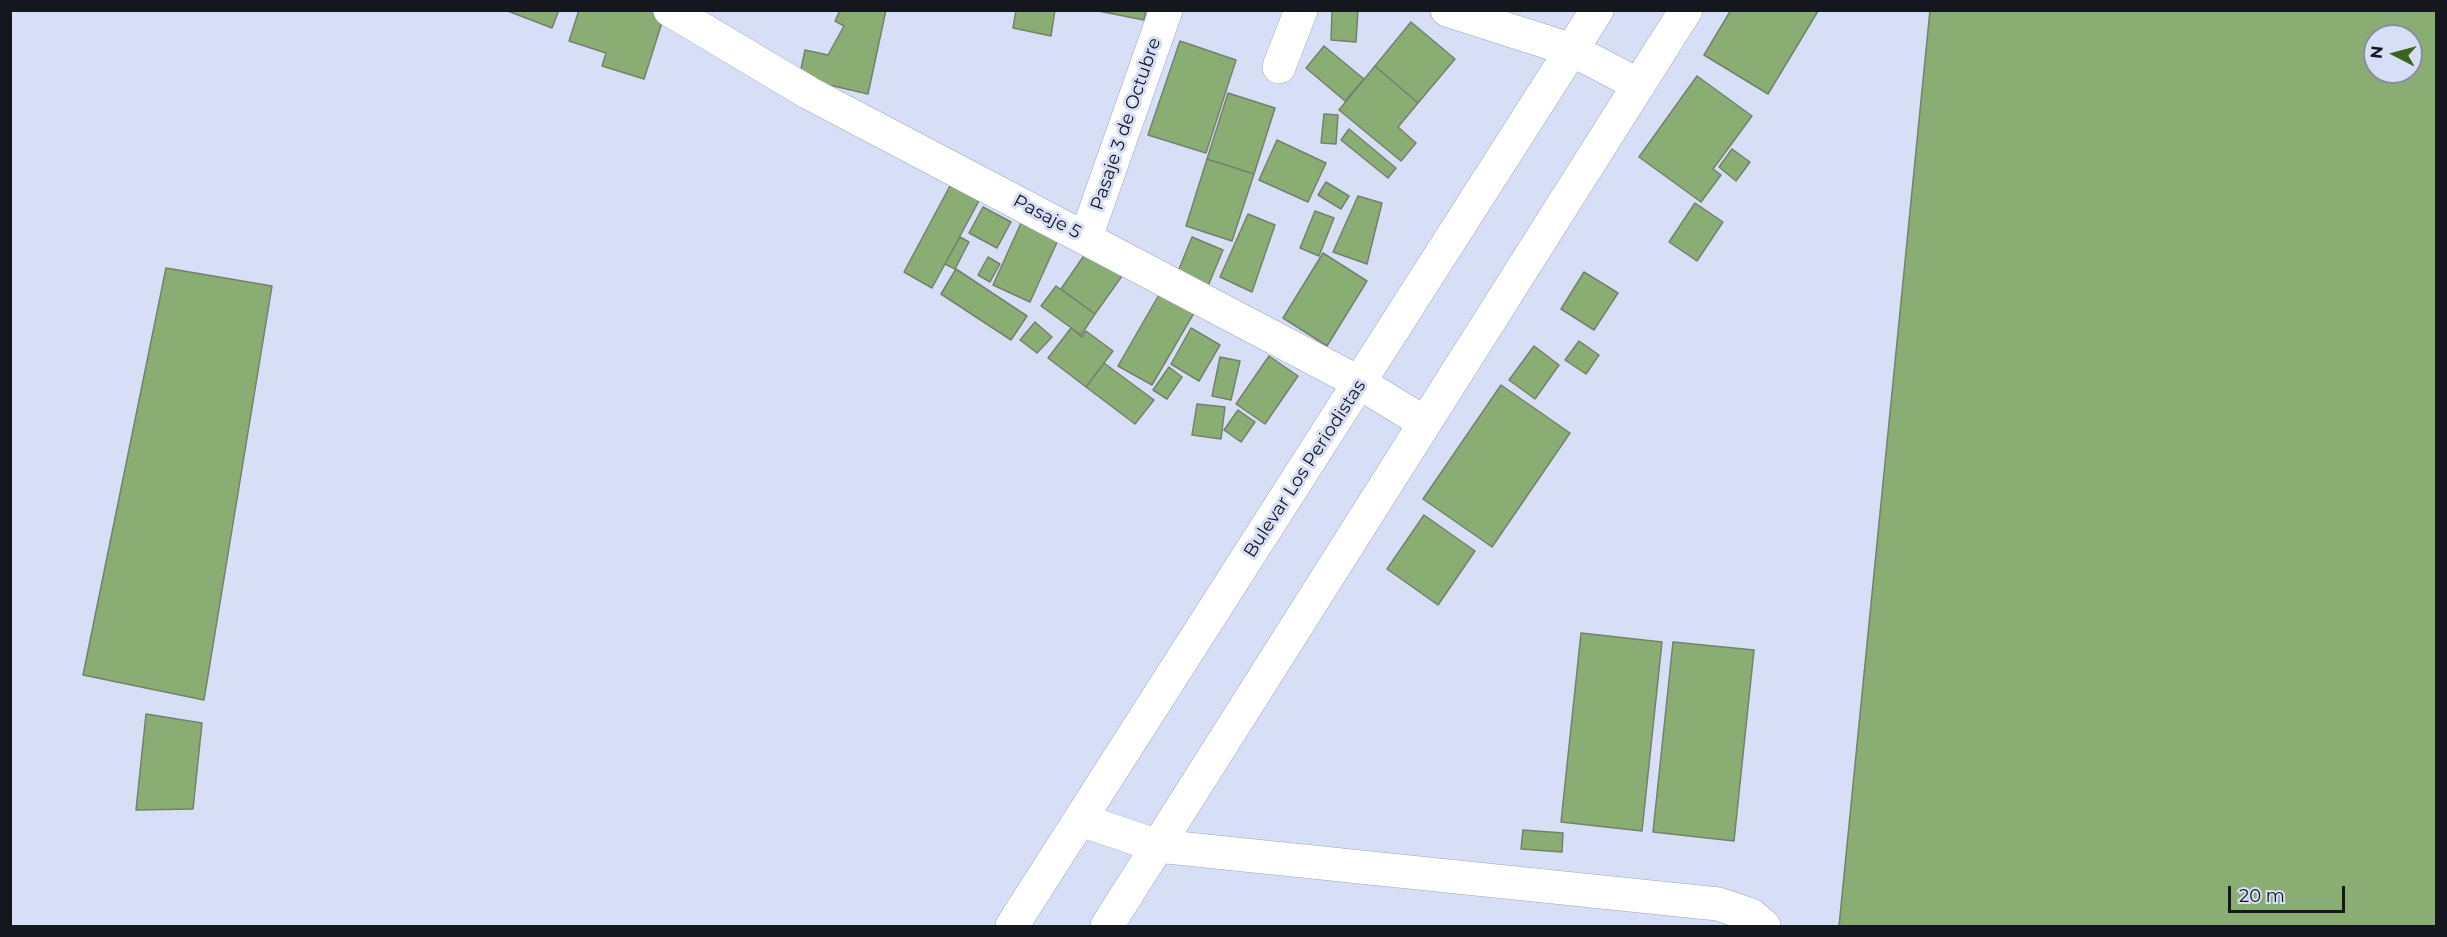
<!DOCTYPE html>
<style>
body{margin:0}
#map{position:relative;width:2447px;height:937px;overflow:hidden;background:#d7dff6;font-family:Montserrat,sans-serif}
canvas{display:block}
.frame{position:absolute;inset:0;border:12px solid #15171f;pointer-events:none}
.north{position:absolute;left:2363px;top:24px;width:60px;height:60px;box-sizing:border-box;background:#d7dff6;border:2px solid #898fa0;border-radius:50%;rotate:276deg;font-size:16px;font-weight:700;line-height:24px;text-align:center;color:#15171f}
.north::after{content:'';display:block;margin:auto;width:21px;height:27px;background:#3d641e;clip-path:polygon(50% 0,100% 100%,50% 72%,0 100%)}
.scale{position:absolute;left:2228px;top:886px;width:117px;height:27px;box-sizing:border-box;border:3px solid #15171f;border-top:0;padding-left:8px;font-size:18px;line-height:21px;white-space:nowrap;color:#15171f;-webkit-text-stroke:4px #d7dff6;paint-order:stroke}
</style>
<div id="map">
<canvas width="2447" height="937"></canvas>
<div class="frame"></div>
<div class="north">N</div>
<div class="scale">20 m</div>
</div>
<script>
const c = document.querySelector('canvas').getContext('2d');
c.lineJoin = 'round';
function paint(path, color) { c.fillStyle = color; c.fill(path, 'evenodd'); }
function trace(path, color, width, dash) { c.strokeStyle = color; c.lineWidth = width; c.lineCap = dash ? 'butt' : 'round'; c.setLineDash(dash || []); c.stroke(path); }
function label(font, color, halo, rows, align = 'center') {
  c.font = font + ' Montserrat,sans-serif'; c.lineWidth = 6; c.setLineDash([]); c.textBaseline = 'middle'; c.strokeStyle = halo; c.fillStyle = color; for (const [text, x, y, turn = 0] of rows) {
    c.save(); c.translate(x, y); c.rotate((+turn || 0) * Math.PI / 180); c.textAlign = isNaN(turn) ? turn : align; if (halo) c.strokeText(text, 0, 0); c.fillText(text, 0, 0); c.restore();
  }
}
const building = new Path2D(`
 M 505,10 L 559,10 L 552,28 Z
 M 579,10 L 666,10 L 644,79 L 602,66 L 606,53 L 569,41 Z
 M 840,10 L 886,10 L 868,94 L 799,78 L 805,50 L 828,55 L 844,26 L 835,21 Z
 M 1016,10 L 1055,10 L 1051,36 L 1013,28 Z
 M 1093,10 L 1146,10 L 1144,20 Z
 M 1332,10 L 1358,10 L 1356,42 L 1331,40 Z
 M 1731,10 L 1818,11 L 1768,94 L 1704,55 Z
 M 1930,10 L 2436,10 L 2436,926 L 1839,926 ZM 2375,36 L 2411,36 L 2411,72 L 2375,72 Z
 M 1411,22 L 1455,59 L 1418,103 L 1375,66 Z
 M 1180,41 L 1236,60 L 1206,153 L 1148,135 Z
 M 1324,46 L 1364,79 L 1345,101 L 1306,68 Z
 M 1375,66 L 1418,103 L 1398,127 L 1416,143 L 1401,161 L 1339,110 Z
 M 1697,76 L 1752,116 L 1713,169 L 1721,175 L 1701,202 L 1639,157 Z
 M 1228,93 L 1275,108 L 1254,174 L 1207,159 Z
 M 1324,114 L 1338,115 L 1336,144 L 1321,143 Z
 M 1349,129 L 1396,168 L 1388,178 L 1341,140 Z
 M 1277,140 L 1326,163 L 1308,202 L 1259,180 Z
 M 1732,149 L 1750,162 L 1736,181 L 1719,167 Z
 M 1207,159 L 1254,174 L 1232,241 L 1186,226 Z
 M 1326,182 L 1349,196 L 1341,209 L 1318,195 Z
 M 951,184 L 980,199 L 932,288 L 904,272 Z
 M 1358,196 L 1382,203 L 1367,264 L 1333,252 Z
 M 1695,203 L 1723,222 L 1697,261 L 1669,242 Z
 M 983,207 L 1011,222 L 997,248 L 969,233 Z
 M 1315,211 L 1334,218 L 1319,256 L 1300,248 Z
 M 1248,214 L 1275,225 L 1252,292 L 1220,277 Z
 M 1021,223 L 1058,240 L 1030,302 L 993,285 Z
 M 960,237 L 969,242 L 955,269 L 945,264 Z
 M 1192,237 L 1223,250 L 1208,286 L 1177,274 Z
 M 1092,244 L 1127,269 L 1095,314 L 1061,289 Z
 M 1323,253 L 1367,281 L 1327,346 L 1283,318 Z
 M 988,257 L 1000,264 L 990,282 L 978,275 Z
 M 166,268 L 272,286 L 204,700 L 83,675 Z
 M 956,269 L 1027,316 L 1011,340 L 941,294 Z
 M 1584,272 L 1618,293 L 1594,330 L 1561,309 Z
 M 1056,286 L 1095,314 L 1081,335 L 1041,306 Z
 M 1160,293 L 1194,313 L 1152,385 L 1118,366 Z
 M 1035,322 L 1052,337 L 1037,353 L 1020,340 Z
 M 1071,328 L 1082,337 L 1086,331 L 1113,351 L 1086,387 L 1048,358 Z
 M 1191,328 L 1220,345 L 1199,381 L 1171,364 Z
 M 1579,341 L 1599,355 L 1586,374 L 1565,360 Z
 M 1534,346 L 1559,365 L 1535,399 L 1509,380 Z
 M 1269,356 L 1298,376 L 1265,424 L 1236,404 Z
 M 1220,357 L 1240,361 L 1231,400 L 1212,396 Z
 M 1104,363 L 1154,400 L 1135,424 L 1086,387 Z
 M 1169,367 L 1182,377 L 1167,399 L 1153,390 Z
 M 1501,385 L 1570,433 L 1492,547 L 1423,499 Z
 M 1197,404 L 1225,407 L 1221,439 L 1192,435 Z
 M 1238,410 L 1255,422 L 1241,442 L 1224,430 Z
 M 1424,515 L 1475,551 L 1438,605 L 1387,569 Z
 M 1581,633 L 1662,642 L 1642,831 L 1561,822 Z
 M 1673,642 L 1754,650 L 1734,841 L 1653,832 Z
 M 146,714 L 202,723 L 193,809 L 136,810 Z
 M 1523,830 L 1563,833 L 1562,852 L 1521,849 Z`);
paint(building, '#8aad74');
trace(building, '#74816d', 1.5);
const minor = new Path2D(`
 M 670,10 L 809,93 L 1360,383 L 1425,423
 M 1447,10 L 1572,50 L 1639,85
 M 1279,67 L 1301,10
 M 1086,237 L 1166,10
 M 1081,820 L 1158,846 L 1718,904 L 1751,915 L 1764,926
 M 1012,926 L 1597,10
 M 1107,926 L 1686,10`);
trace(minor, '#9ea5bb', 34);
trace(minor, '#fff', 33);
label('18px', '#15171f', '#d7dff6', [
 ["Pasaje 3 de Octubre",1126,124,-71],
 ["Pasaje 5",1047,217,28],
 ["Bulevar Los Periodistas",1305,469,-57]
]);
</script>
